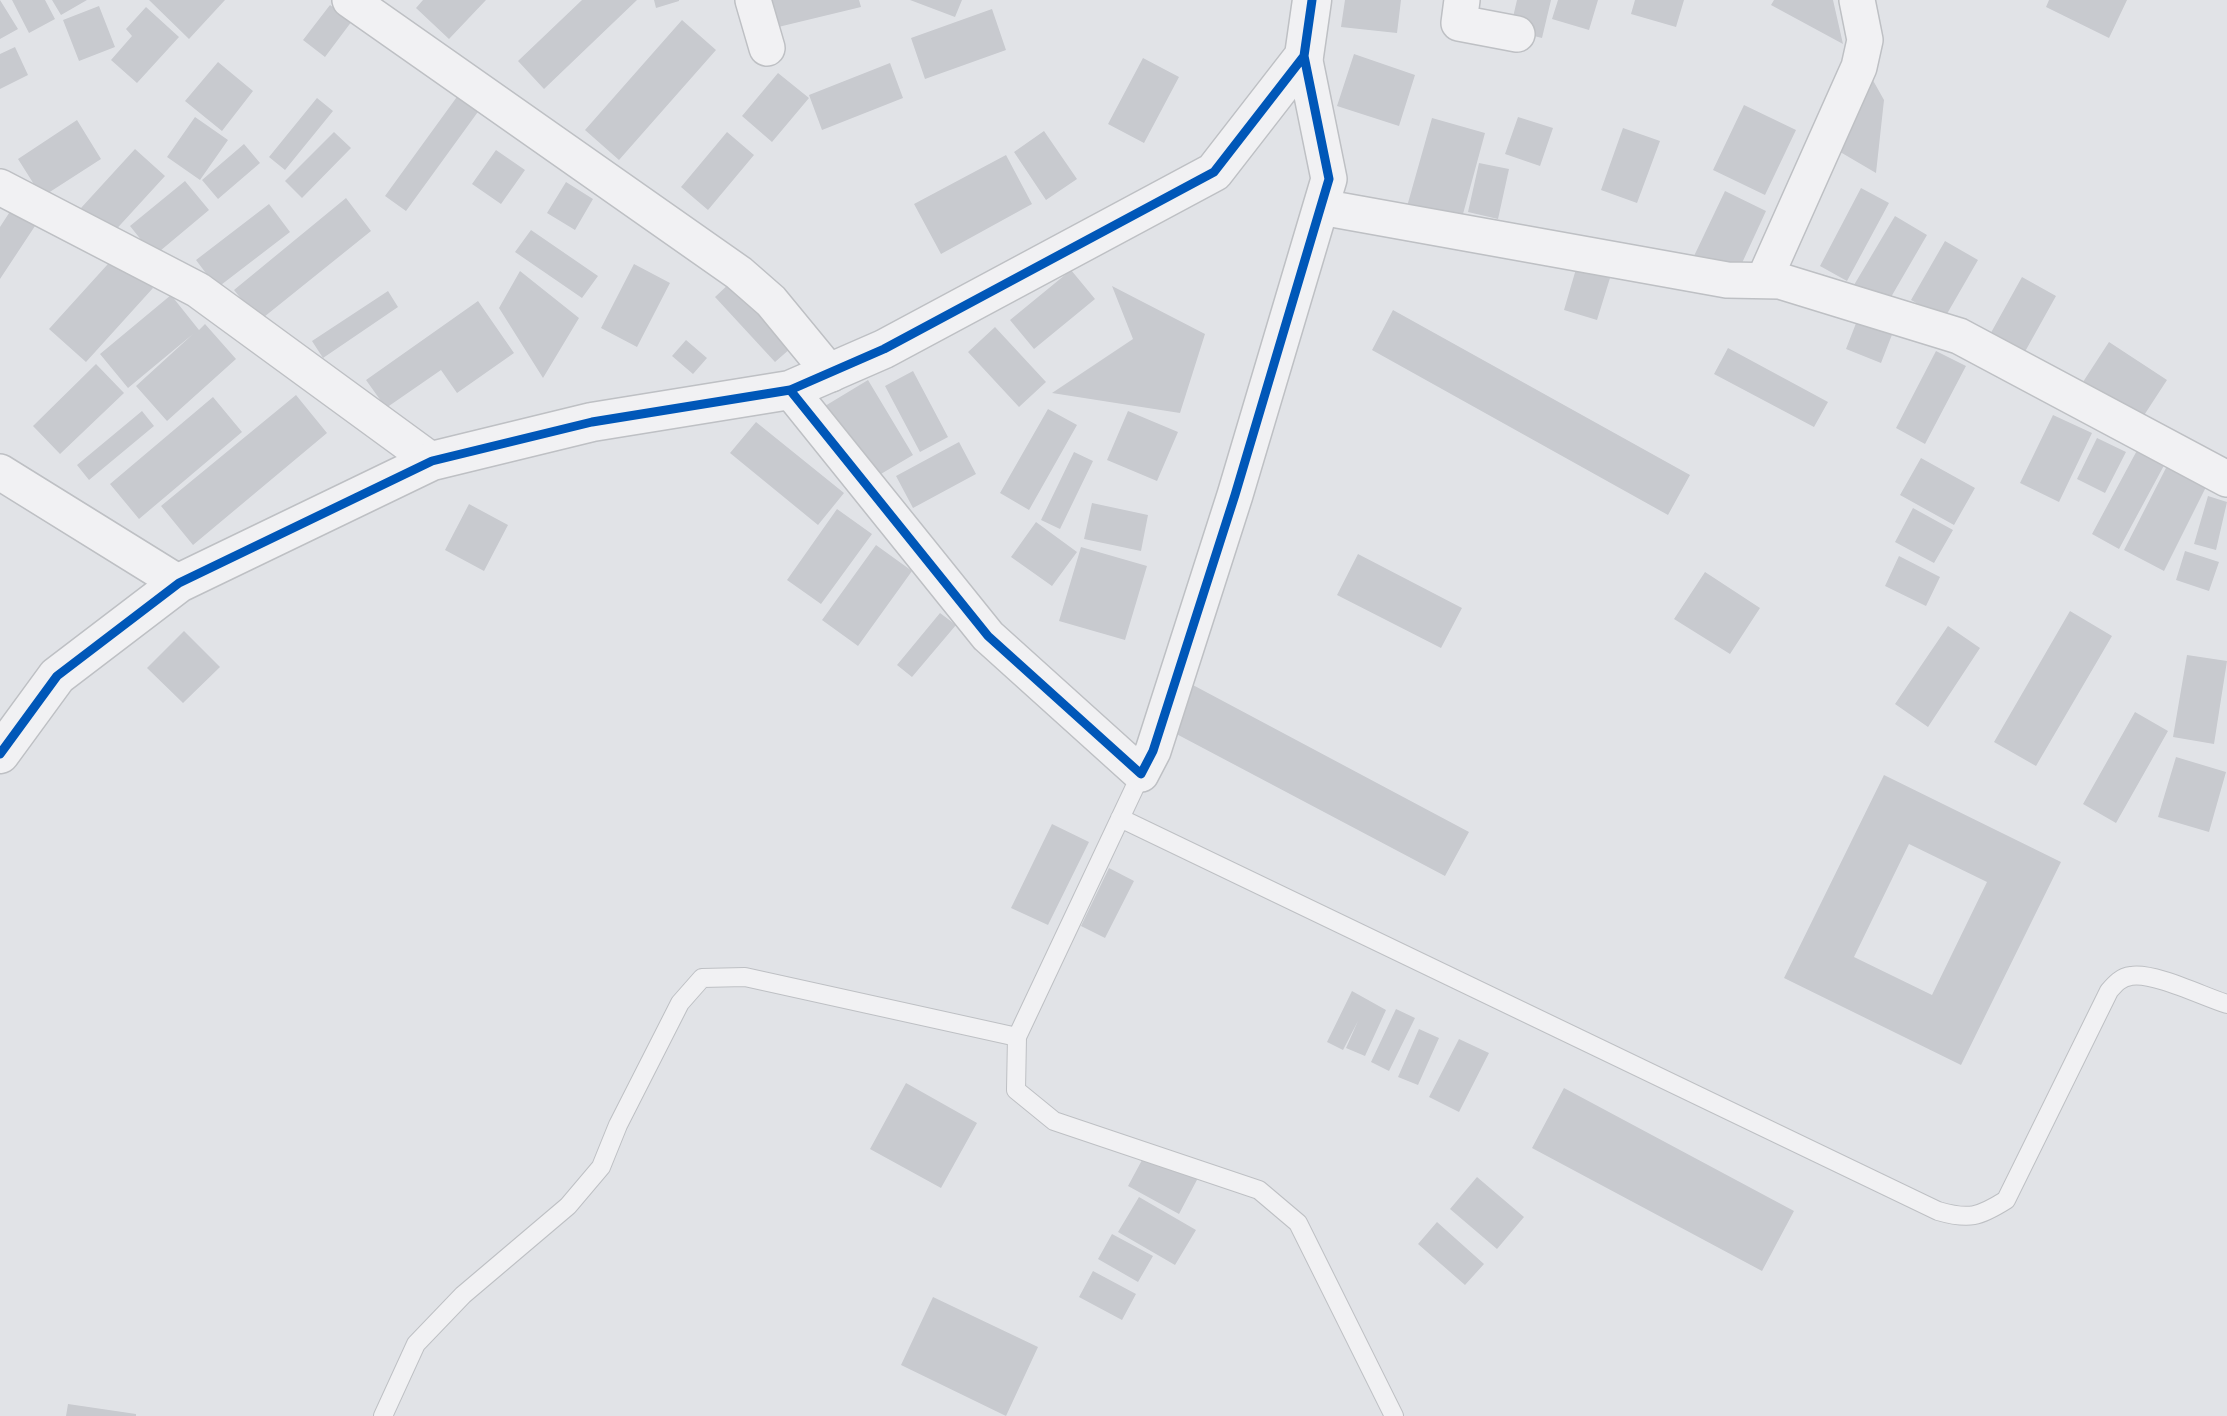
<!DOCTYPE html>
<style>
body{margin:0}
canvas{display:block;background:#e1e3e7}
</style>
<canvas width="2227" height="1416"></canvas>
<script>
const c = document.querySelector('canvas').getContext('2d');
c.lineJoin = 'round';
function paint(path, color) { c.fillStyle = color; c.fill(path, 'evenodd'); }
function trace(path, color, width, dash) { c.strokeStyle = color; c.lineWidth = width; c.lineCap = dash ? 'butt' : 'round'; c.setLineDash(dash || []); c.stroke(path); }
paint(new Path2D(`
 M 0,0 L 18,29 L 0,39 Z
 M 12,0 L 45,0 L 55,19 L 29,33 Z
 M 52,0 L 87,0 L 61,15 Z
 M 149,0 L 225,0 L 189,39 Z
 M 423,0 L 486,0 L 449,39 L 416,8 Z
 M 582,0 L 637,0 L 544,89 L 518,61 Z
 M 654,0 L 679,0 L 679,1 L 656,8 Z
 M 763,0 L 859,0 L 861,7 L 770,29 Z
 M 910,0 L 962,0 L 955,17 Z
 M 1345,0 L 1401,0 L 1397,33 L 1341,27 Z
 M 1517,0 L 1551,0 L 1542,38 L 1510,30 Z
 M 1558,0 L 1598,0 L 1589,30 L 1552,19 Z
 M 1635,0 L 1684,0 L 1676,27 L 1631,14 Z
 M 1774,0 L 1833,0 L 1843,44 L 1771,5 Z
 M 2049,0 L 2127,0 L 2109,38 L 2046,7 Z
 M 330,5 L 352,21 L 325,57 L 303,40 Z
 M 99,6 L 115,47 L 79,61 L 63,20 Z
 M 146,7 L 179,37 L 137,83 L 111,60 L 132,36 L 126,29 Z
 M 992,9 L 1006,50 L 925,79 L 911,38 Z
 M 682,20 L 716,50 L 619,160 L 585,130 Z
 M 15,47 L 28,75 L 0,89 L 0,54 Z
 M 1354,54 L 1415,75 L 1399,126 L 1337,106 Z
 M 1143,58 L 1179,77 L 1144,143 L 1108,124 Z
 M 218,62 L 253,91 L 222,131 L 185,101 Z
 M 890,63 L 903,98 L 822,130 L 809,95 Z
 M 778,73 L 809,98 L 772,142 L 742,116 Z
 M 1870,75 L 1884,100 L 1876,173 L 1830,146 Z
 M 459,94 L 480,109 L 406,211 L 385,196 Z
 M 317,98 L 333,111 L 285,170 L 269,157 Z
 M 1744,105 L 1796,130 L 1765,195 L 1713,170 Z
 M 195,117 L 228,140 L 200,180 L 167,157 Z
 M 1518,117 L 1553,128 L 1540,166 L 1505,154 Z
 M 1432,118 L 1485,133 L 1460,225 L 1406,210 Z
 M 77,120 L 101,159 L 42,197 L 18,159 Z
 M 1623,128 L 1660,141 L 1637,203 L 1601,190 Z
 M 1044,131 L 1077,179 L 1046,200 L 1014,152 Z
 M 334,132 L 351,148 L 302,198 L 285,181 Z
 M 727,132 L 754,155 L 708,210 L 681,187 Z
 M 244,144 L 260,163 L 218,199 L 202,180 Z
 M 135,149 L 165,176 L 111,235 L 81,208 Z
 M 496,150 L 525,170 L 501,204 L 472,184 Z
 M 1006,155 L 1032,204 L 941,254 L 914,204 Z
 M 1479,163 L 1509,169 L 1498,219 L 1468,212 Z
 M 185,181 L 209,210 L 154,256 L 130,226 Z
 M 566,182 L 593,199 L 575,230 L 547,213 Z
 M 1861,188 L 1889,203 L 1847,281 L 1820,266 Z
 M 1725,191 L 1766,211 L 1736,276 L 1694,256 Z
 M 346,198 L 371,231 L 259,321 L 234,290 Z
 M 269,204 L 290,232 L 217,288 L 196,260 Z
 M 11,210 L 35,226 L 0,279 L 0,227 Z
 M 1895,216 L 1927,235 L 1887,304 L 1854,285 Z
 M 531,230 L 598,276 L 582,298 L 515,252 Z
 M 1945,241 L 1978,260 L 1944,319 L 1911,300 Z
 M 117,254 L 153,288 L 86,362 L 49,329 Z
 M 634,264 L 670,283 L 637,347 L 601,328 Z
 M 1576,269 L 1610,278 L 1597,320 L 1564,310 Z
 M 1071,270 L 1095,299 L 1034,349 L 1010,320 Z
 M 520,271 L 579,318 L 543,378 L 499,308 Z
 M 2022,277 L 2056,296 L 2022,357 L 1988,338 Z
 M 731,282 L 791,348 L 775,362 L 715,297 Z
 M 1112,286 L 1205,334 L 1180,413 L 1052,393 L 1133,339 Z
 M 388,291 L 398,307 L 323,358 L 312,341 Z
 M 171,295 L 199,330 L 205,324 L 236,359 L 167,421 L 136,386 L 193,334 L 128,388 L 100,354 Z
 M 478,301 L 514,353 L 457,393 L 441,370 L 386,408 L 366,380 Z
 M 1393,310 L 1690,475 L 1668,515 L 1372,350 Z
 M 1860,313 L 1895,327 L 1881,363 L 1846,349 Z
 M 995,327 L 1046,382 L 1019,407 L 968,352 Z
 M 686,340 L 707,358 L 693,374 L 672,356 Z
 M 2109,342 L 2167,380 L 2139,423 L 2081,385 Z
 M 1728,348 L 1828,402 L 1814,427 L 1714,374 Z
 M 1936,351 L 1966,366 L 1925,444 L 1896,428 Z
 M 96,364 L 124,393 L 60,454 L 33,426 Z
 M 913,371 L 948,437 L 920,452 L 885,386 Z
 M 868,380 L 913,455 L 869,481 L 825,406 Z
 M 296,395 L 327,433 L 193,545 L 161,506 Z
 M 213,397 L 242,432 L 139,519 L 110,484 Z
 M 1048,409 L 1077,425 L 1029,510 L 1000,493 Z
 M 142,411 L 154,426 L 89,480 L 77,465 Z
 M 1128,411 L 1178,432 L 1157,481 L 1107,460 Z
 M 2053,415 L 2092,433 L 2059,502 L 2020,483 Z
 M 756,422 L 844,493 L 818,525 L 730,453 Z
 M 2097,438 L 2126,452 L 2105,493 L 2077,479 Z
 M 959,442 L 976,474 L 913,508 L 896,476 Z
 M 2141,443 L 2168,458 L 2119,549 L 2092,534 Z
 M 1074,452 L 1093,461 L 1060,529 L 1041,520 Z
 M 1921,458 L 1975,488 L 1954,525 L 1900,495 Z
 M 2167,466 L 2206,487 L 2164,571 L 2124,550 Z
 M 2208,496 L 2227,502 L 2216,550 L 2194,544 Z
 M 1092,503 L 1148,515 L 1141,551 L 1084,539 Z
 M 469,504 L 508,525 L 484,571 L 445,550 Z
 M 1913,508 L 1953,530 L 1934,563 L 1895,542 Z
 M 837,509 L 872,534 L 821,604 L 787,580 Z
 M 1036,522 L 1077,552 L 1052,586 L 1011,557 Z
 M 876,545 L 912,571 L 858,646 L 822,620 Z
 M 1081,547 L 1147,566 L 1125,640 L 1059,621 Z
 M 2185,551 L 2219,562 L 2209,591 L 2176,580 Z
 M 1358,554 L 1462,608 L 1441,648 L 1337,595 Z
 M 1899,556 L 1940,577 L 1926,606 L 1885,586 Z
 M 1705,572 L 1760,608 L 1730,654 L 1674,619 Z
 M 2070,611 L 2112,636 L 2036,766 L 1994,742 Z
 M 940,613 L 956,625 L 912,677 L 897,665 Z
 M 1948,626 L 1980,648 L 1928,727 L 1895,704 Z
 M 184,631 L 220,667 L 183,703 L 147,668 Z
 M 2187,655 L 2227,661 L 2214,744 L 2173,737 Z
 M 1191,684 L 1469,832 L 1445,876 L 1167,729 Z
 M 2135,712 L 2168,731 L 2116,823 L 2083,804 Z
 M 2176,757 L 2226,772 L 2209,832 L 2158,817 Z
 M 1884,775 L 2061,862 L 1961,1065 L 1784,978 ZM 1909,844 L 1987,882 L 1932,995 L 1854,957 Z
 M 1052,824 L 1089,842 L 1048,925 L 1011,908 Z
 M 1109,868 L 1134,881 L 1105,938 L 1081,926 Z
 M 1352,991 L 1386,1010 L 1365,1056 L 1346,1048 L 1358,1021 L 1343,1050 L 1327,1042 Z
 M 1396,1009 L 1415,1018 L 1389,1071 L 1371,1062 Z
 M 1419,1029 L 1439,1038 L 1418,1085 L 1398,1077 Z
 M 1459,1039 L 1489,1053 L 1459,1112 L 1429,1097 Z
 M 906,1083 L 977,1123 L 941,1188 L 870,1149 Z
 M 1564,1088 L 1794,1211 L 1762,1271 L 1532,1148 Z
 M 1148,1149 L 1199,1176 L 1179,1214 L 1128,1186 Z
 M 1477,1177 L 1524,1217 L 1497,1249 L 1450,1209 Z
 M 1139,1197 L 1196,1230 L 1175,1265 L 1118,1232 Z
 M 1437,1222 L 1484,1264 L 1465,1285 L 1418,1244 Z
 M 1112,1234 L 1153,1256 L 1138,1282 L 1098,1259 Z
 M 1093,1271 L 1136,1294 L 1122,1320 L 1079,1297 Z
 M 933,1297 L 1038,1347 L 1006,1416 L 901,1365 Z
 M 68,1404 L 136,1414 L 136,1416 L 66,1416 Z`), '#c8cacf');
const service = new Path2D(`
 M 1141,774 L 1017,1037 L 1016,1090 L 1054,1121 L 1259,1190 L 1298,1223 L 1394,1416
 M 1120,818 L 1938,1211 C 1969,1220 1979,1217 2006,1200 L 2109,991 C 2115,984 2121,977 2131,976 C 2154,972 2204,997 2227,1004
 M 383,1416 L 416,1344 L 463,1295 L 568,1206 L 601,1167 L 618,1125 L 680,1003 L 702,978 L 745,977 L 1017,1037`);
const minor = new Path2D(`
 M 350,0 L 739,273 L 771,301 L 831,374
 M 753,0 L 767,48
 M 1462,0 L 1459,23 L 1517,34
 M 0,187 L 198,290 L 432,461
 M 1321,207 L 1727,280 L 1780,281 L 1959,336 L 2227,479
 M 1764,280 L 1859,67 L 1865,40 L 1857,0
 M 790,390 L 988,636 L 1141,774 L 1153,751 L 1235,495 L 1329,179 L 1304,56
 M 0,472 L 179,583`);
const tertiary = new Path2D(`
 M 0,754 L 57,676 L 179,583 L 432,461 L 592,422 L 790,390 L 884,349 L 1214,172 L 1304,56 L 1312,0`);
trace(service, '#bec0c4', 20);
trace(minor, '#bec0c4', 38);
trace(tertiary, '#bec0c4', 41);
trace(service, '#f1f1f3', 18);
trace(minor, '#f1f1f3', 35);
trace(tertiary, '#f1f1f3', 38);
trace(new Path2D(`
 M 790,390 L 988,636 L 1141,774 L 1153,751 L 1235,495 L 1329,179 L 1304,56
 M 0,754 L 57,676 L 179,583 L 432,461 L 592,422 L 790,390 L 884,349 L 1214,172 L 1304,56 L 1312,0`), '#0057b8', 9);
</script>
